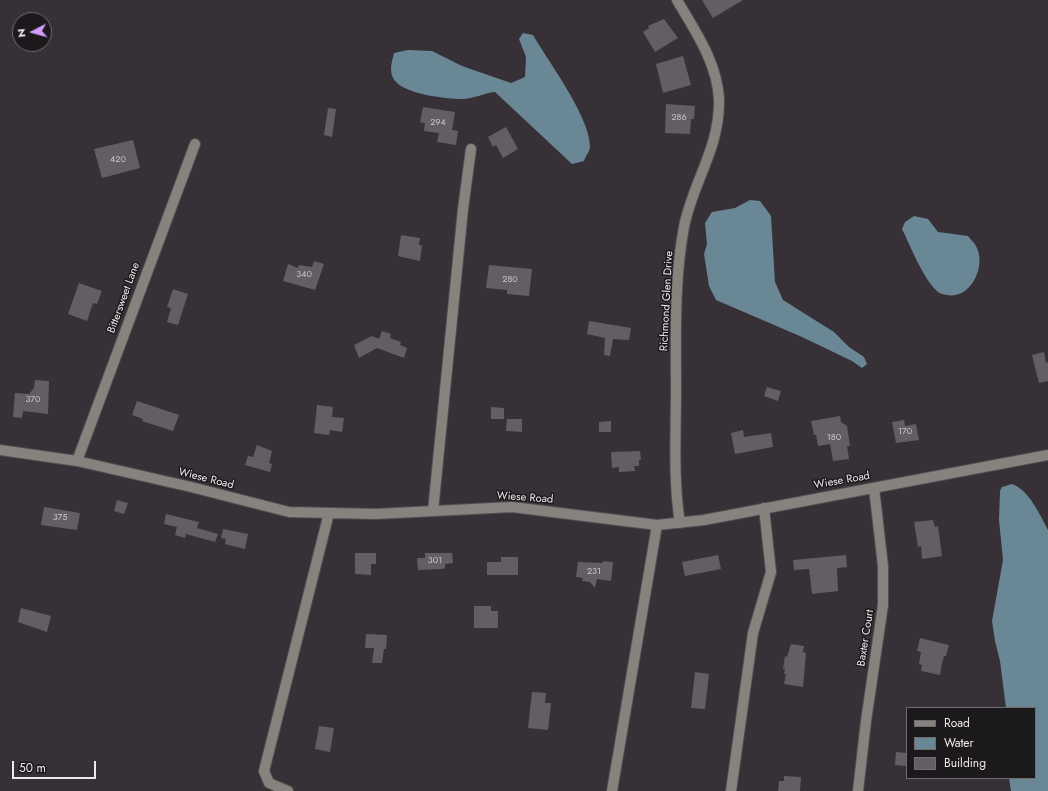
<!DOCTYPE html>
<style>
body{margin:0}
#map{position:relative;width:1048px;height:791px;overflow:hidden;background:#373036;font-family:Jost,sans-serif}
canvas{display:block}
.legend{position:absolute;left:906px;top:707px;width:130px;height:72px;box-sizing:border-box;background:#1c191c;border:1px solid #706c70;margin:0;padding:5px 7px;list-style:none;font-size:12px;color:#ede9ed}
.legend li{display:flex;align-items:center;gap:8px;height:20px}
.legend b{width:20px;border:1px solid #706c70}
.north{position:absolute;left:12px;top:12px;width:40px;height:40px;box-sizing:border-box;background:#1c191c;border:1px solid #706c70;border-radius:50%;rotate:264deg;font-size:11px;font-weight:700;line-height:16px;text-align:center;color:#ede9ed}
.north::after{content:'';display:block;margin:auto;width:14px;height:18px;background:#d49cfb;clip-path:polygon(50% 0,100% 100%,50% 72%,0 100%)}
.scale{position:absolute;left:12px;top:761px;width:84px;height:18px;box-sizing:border-box;border:2px solid #ede9ed;border-top:0;padding-left:5px;font-size:12px;line-height:14px;white-space:nowrap;color:#ede9ed;-webkit-text-stroke:3px #1c191c;paint-order:stroke}
</style>
<div id="map">
<canvas width="1048" height="791"></canvas>
<ul class="legend">
<li><b style="height:5px;background:#86837f"></b>Road</li>
<li><b style="height:11px;background:#698795"></b>Water</li>
<li><b style="height:11px;background:#655d64"></b>Building</li>
</ul>
<div class="north">N</div>
<div class="scale">50 m</div>
</div>
<script>
const c = document.querySelector('canvas').getContext('2d');
c.lineJoin = 'round';
function paint(path, color) { c.fillStyle = color; c.fill(path, 'evenodd'); }
function trace(path, color, width, dash) { c.strokeStyle = color; c.lineWidth = width; c.lineCap = dash ? 'butt' : 'round'; c.setLineDash(dash || []); c.stroke(path); }
function label(font, color, halo, rows, align = 'center') {
  c.font = font + ' Jost,sans-serif'; c.lineWidth = 3; c.setLineDash([]); c.textBaseline = 'middle'; c.strokeStyle = halo; c.fillStyle = color; for (const [text, x, y, turn = 0] of rows) {
    c.save(); c.translate(x, y); c.rotate((+turn || 0) * Math.PI / 180); c.textAlign = isNaN(turn) ? turn : align; if (halo) c.strokeText(text, 0, 0); c.fillText(text, 0, 0); c.restore();
  }
}
paint(new Path2D(`
 M 523,33 L 533,35 C 548,61 591,118 590,147 C 590,151 585,157 584,161 L 572,164 L 495,92 C 484,93 473,99 462,99 C 446,99 401,94 393,78 C 389,69 392,62 394,53 L 408,50 L 432,51 L 462,66 L 511,83 L 525,77 L 526,57 L 519,39 Z
 M 750,200 L 760,201 L 771,216 L 775,282 L 783,300 L 834,332 L 849,347 L 864,357 L 867,364 L 862,368 L 852,361 L 802,337 L 716,300 L 709,286 L 704,254 L 707,244 L 705,223 L 712,212 L 735,208 Z
 M 914,216 L 928,219 L 938,232 L 968,236 C 970,239 974,242 976,246 C 987,265 971,300 947,295 C 944,294 941,294 938,292 C 923,279 911,247 902,229 L 905,222 Z
 M 1012,484 C 1029,490 1040,515 1048,530 L 1048,791 L 1011,791 L 1009,778 L 1035,778 L 1035,708 L 1006,708 L 1000,661 L 995,641 L 992,621 L 1003,560 L 999,520 L 1000,491 L 1002,487 Z`), '#698795');
paint(new Path2D(`
 M 702,0 L 743,0 L 713,18 Z
 M 664,19 L 678,38 L 655,52 L 643,32 L 649,28 L 648,26 Z
 M 683,56 L 691,85 L 663,93 L 656,64 Z
 M 666,104 L 695,106 L 694,119 L 691,119 L 690,134 L 665,133 Z
 M 423,107 L 455,112 L 452,130 L 458,131 L 456,145 L 437,142 L 439,133 L 424,131 L 425,123 L 420,122 Z
 M 328,108 L 336,109 L 332,137 L 324,135 Z
 M 506,127 L 518,149 L 503,158 L 496,145 L 493,147 L 488,137 Z
 M 133,140 L 140,168 L 102,178 L 94,149 Z
 M 401,235 L 420,238 L 419,245 L 422,245 L 420,261 L 398,256 Z
 M 314,261 L 324,264 L 315,290 L 283,281 L 288,264 L 298,268 L 299,265 L 312,267 Z
 M 489,265 L 532,269 L 529,296 L 507,294 L 507,290 L 486,288 Z
 M 79,283 L 102,291 L 97,304 L 93,303 L 87,321 L 68,314 Z
 M 173,289 L 188,294 L 178,325 L 167,322 L 171,308 L 167,307 Z
 M 589,321 L 631,328 L 629,340 L 613,339 L 610,356 L 604,355 L 605,338 L 587,334 Z
 M 382,331 L 391,334 L 390,338 L 401,342 L 400,345 L 407,348 L 404,358 L 377,348 L 359,358 L 354,345 L 372,336 L 379,339 Z
 M 1044,352 L 1046,363 L 1048,362 L 1048,381 L 1039,383 L 1032,355 Z
 M 35,380 L 49,381 L 48,414 L 23,411 L 22,418 L 13,417 L 15,393 L 29,394 L 34,388 Z
 M 767,387 L 781,391 L 778,401 L 764,396 Z
 M 137,401 L 179,415 L 173,431 L 142,421 L 143,419 L 132,415 Z
 M 317,405 L 333,407 L 332,417 L 344,418 L 342,432 L 330,430 L 329,435 L 314,433 Z
 M 491,407 L 504,408 L 504,419 L 491,419 Z
 M 840,416 L 841,422 L 847,426 L 850,446 L 847,446 L 849,459 L 833,461 L 830,444 L 818,446 L 816,435 L 814,435 L 811,421 Z
 M 507,419 L 522,419 L 522,432 L 506,431 Z
 M 904,420 L 905,426 L 916,424 L 919,440 L 896,443 L 892,422 Z
 M 611,421 L 611,432 L 599,432 L 599,422 Z
 M 743,430 L 744,437 L 771,433 L 773,447 L 735,454 L 731,433 Z
 M 257,445 L 272,451 L 269,463 L 272,464 L 270,472 L 245,465 L 248,456 L 253,457 Z
 M 640,451 L 641,460 L 639,460 L 639,466 L 634,466 L 635,471 L 619,472 L 619,467 L 612,468 L 611,452 Z
 M 117,500 L 128,503 L 124,514 L 114,511 Z
 M 44,507 L 80,513 L 77,530 L 41,525 Z
 M 166,514 L 199,522 L 197,528 L 218,534 L 215,542 L 186,534 L 185,538 L 175,535 L 177,527 L 164,524 Z
 M 933,520 L 935,527 L 938,526 L 942,556 L 922,559 L 921,546 L 918,547 L 914,522 Z
 M 223,529 L 248,534 L 245,549 L 225,544 L 226,539 L 221,538 Z
 M 355,553 L 376,553 L 376,564 L 371,564 L 371,575 L 355,574 Z
 M 425,553 L 452,553 L 453,563 L 445,564 L 445,568 L 442,569 L 418,570 L 417,558 L 425,558 Z
 M 718,555 L 721,569 L 685,576 L 682,562 Z
 M 846,555 L 847,567 L 837,568 L 838,591 L 812,594 L 809,569 L 794,570 L 793,560 Z
 M 501,557 L 518,557 L 518,575 L 487,575 L 487,562 L 501,562 Z
 M 603,561 L 613,562 L 611,581 L 597,579 L 595,588 L 590,582 L 582,581 L 583,578 L 576,577 L 578,562 L 603,563 Z
 M 474,606 L 491,606 L 491,611 L 498,611 L 498,628 L 474,628 Z
 M 21,608 L 51,616 L 47,632 L 18,622 Z
 M 366,634 L 387,635 L 386,649 L 384,649 L 382,663 L 372,663 L 374,648 L 365,648 Z
 M 920,638 L 949,645 L 946,656 L 944,656 L 942,663 L 940,675 L 921,671 L 922,665 L 919,664 L 921,652 L 917,651 Z
 M 791,644 L 804,646 L 803,652 L 806,653 L 803,687 L 784,684 L 786,674 L 784,674 L 785,669 L 783,669 L 785,656 L 787,657 Z
 M 695,672 L 709,674 L 705,709 L 691,708 Z
 M 532,692 L 546,693 L 545,703 L 551,703 L 548,730 L 528,728 Z
 M 319,726 L 334,728 L 330,752 L 315,749 Z
 M 896,752 L 907,753 L 907,766 L 895,765 Z
 M 784,776 L 801,777 L 800,791 L 778,791 L 779,781 L 784,781 Z`), '#655d64');
const minor = new Path2D(`
 M 677,0 C 695,31 717,62 719,99 C 720,149 693,181 684,227 C 674,280 676,336 676,390 C 676,434 673,480 680,523
 M 0,450 L 77,461 L 191,487 L 289,512 L 376,514 L 512,507 L 657,525 L 704,520 L 1048,455
 M 77,461 L 195,144
 M 433,511 L 463,209 L 471,149
 M 288,791 L 269,783 L 264,771 L 329,513
 M 612,791 L 657,525
 M 731,791 L 753,633 L 771,572 L 764,508
 M 858,791 L 866,721 L 883,605 L 883,566 L 874,488`);
trace(minor, '#544e53', 12);
trace(minor, '#86837f', 10);
label('9px', '#cbc6cb', null, [
 ["286",679,118],
 ["294",438,123],
 ["420",118,160],
 ["340",304,275],
 ["280",510,280],
 ["370",33,400],
 ["170",905,432],
 ["180",834,438],
 ["375",60,518],
 ["301",435,561],
 ["231",594,572]
]);
label('11px', '#ede9ed', '#1c191c', [
 ["Bittersweet Lane",124,298,-70],
 ["Richmond Glen Drive",667,301,-87],
 ["Wiese Road",206,479,14],
 ["Wiese Road",842,481,-10],
 ["Wiese Road",525,498,4],
 ["Baxter Court",866,638,-81]
]);
</script>
